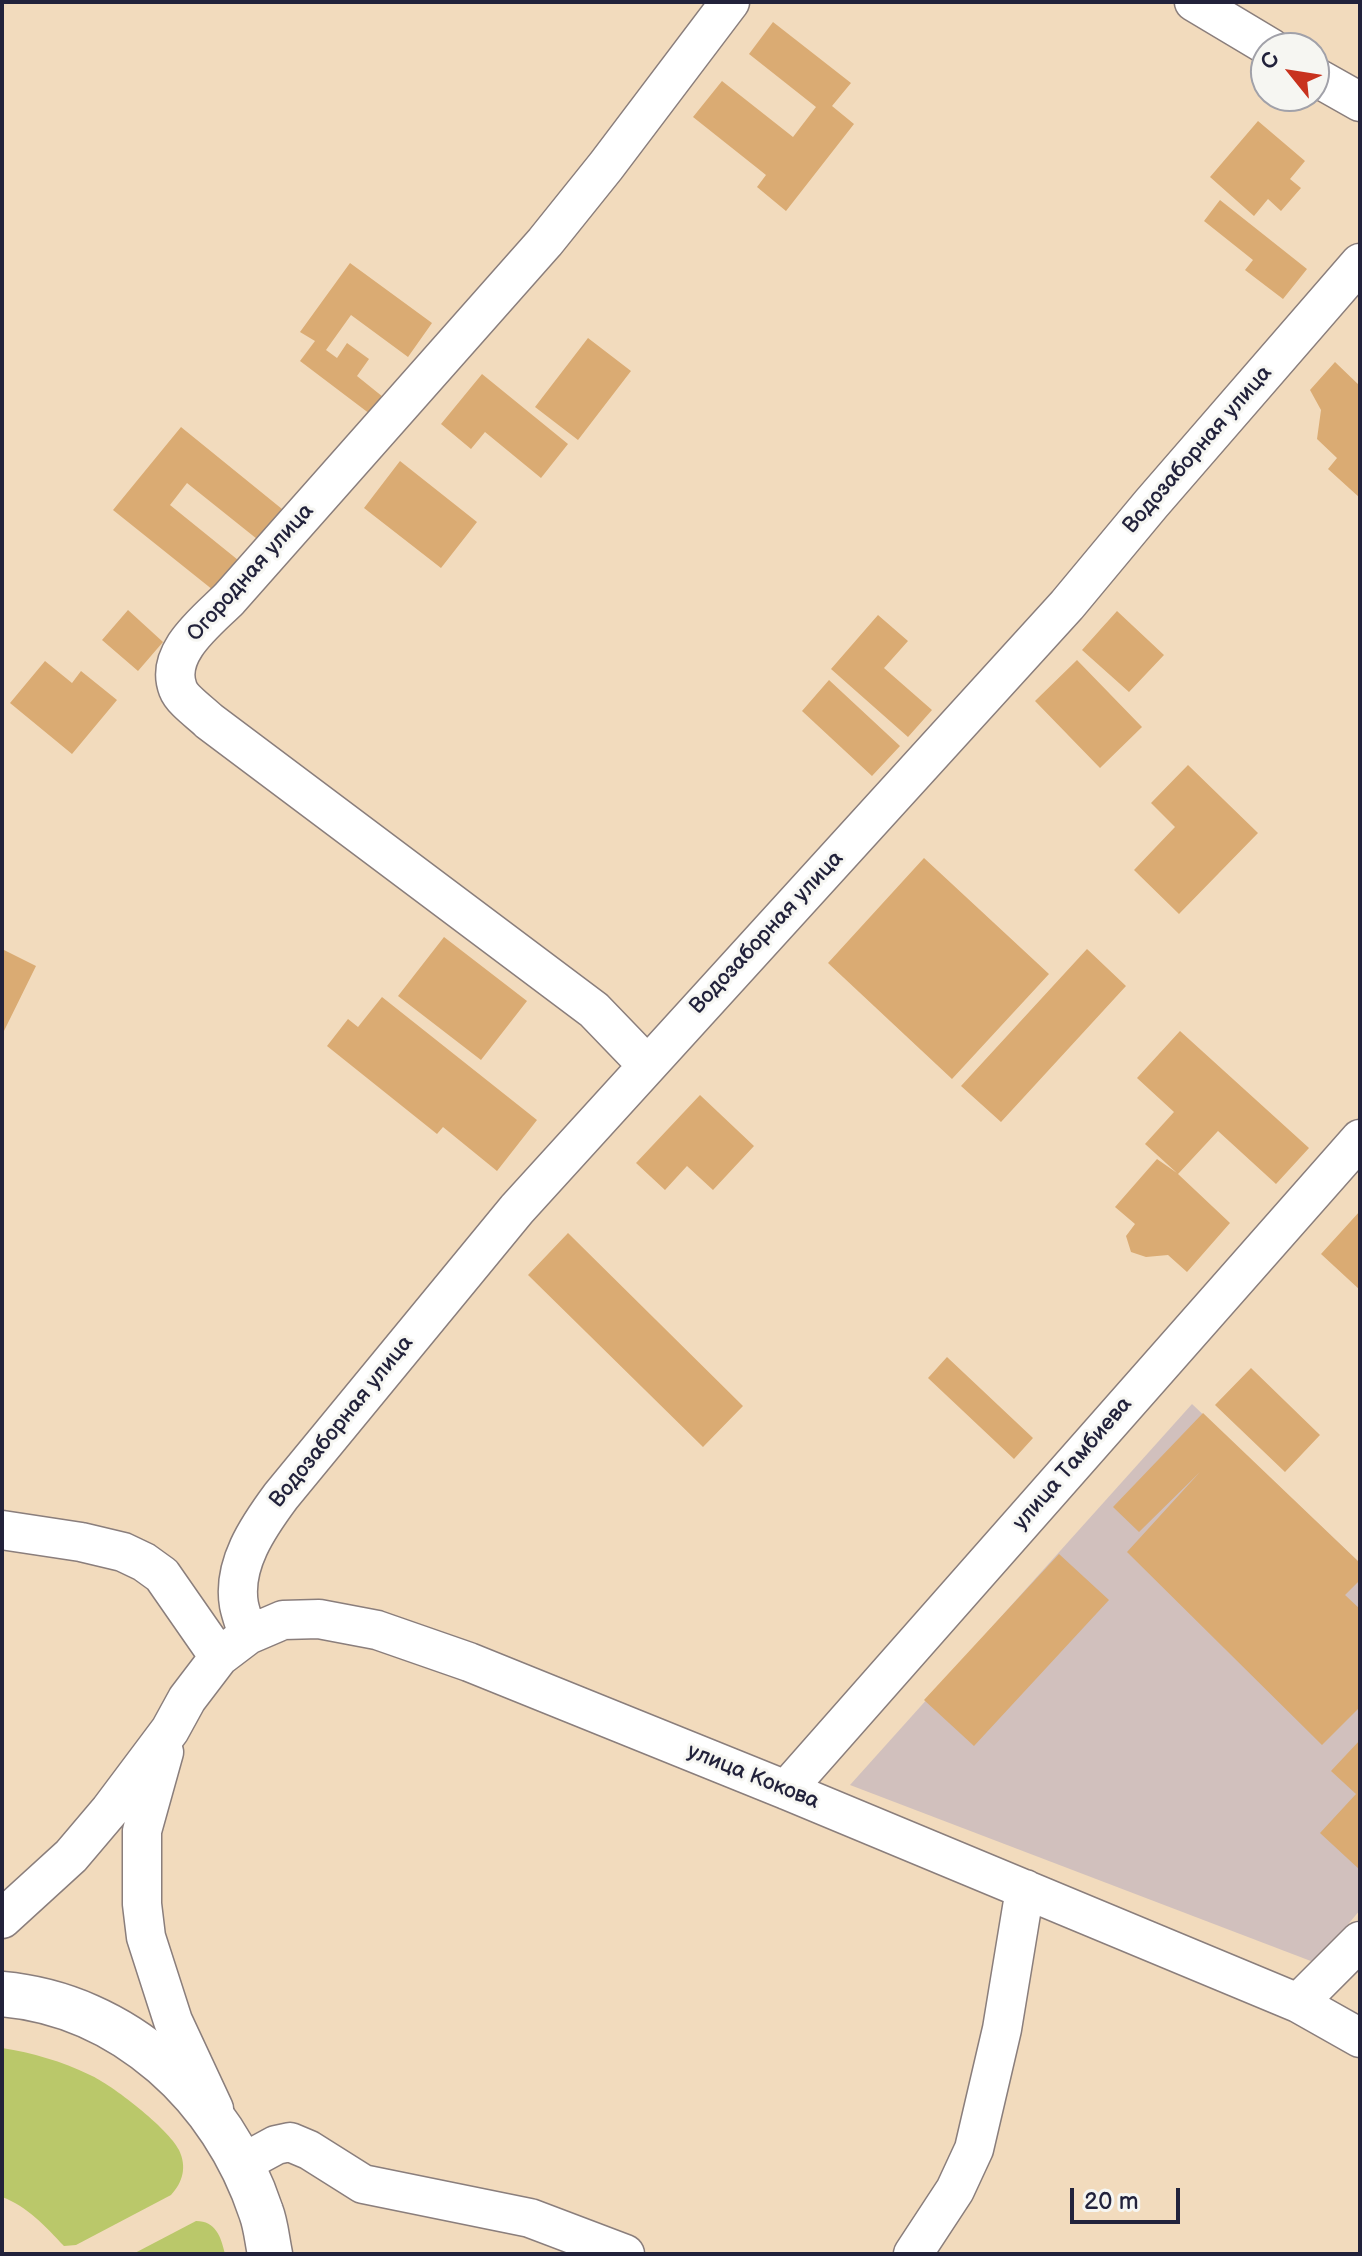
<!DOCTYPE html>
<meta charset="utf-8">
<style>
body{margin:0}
#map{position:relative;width:1362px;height:2256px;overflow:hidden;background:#f2dbbd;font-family:"Balsamiq Sans",sans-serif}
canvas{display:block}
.frame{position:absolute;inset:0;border:4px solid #22223b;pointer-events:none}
.north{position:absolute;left:1250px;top:32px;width:80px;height:80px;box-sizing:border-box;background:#f6f6f2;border:2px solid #a1a1a9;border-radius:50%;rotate:300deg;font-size:22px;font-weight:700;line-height:32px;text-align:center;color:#22223b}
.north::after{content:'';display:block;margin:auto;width:28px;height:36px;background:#c8321e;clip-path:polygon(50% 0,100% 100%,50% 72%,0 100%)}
.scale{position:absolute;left:1070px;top:2188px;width:110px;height:36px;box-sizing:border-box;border:4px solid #22223b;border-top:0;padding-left:10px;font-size:24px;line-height:28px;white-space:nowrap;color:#22223b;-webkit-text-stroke:6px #f6f6f2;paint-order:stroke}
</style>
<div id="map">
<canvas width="1362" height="2256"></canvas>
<div class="frame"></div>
<div class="north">С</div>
<div class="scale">20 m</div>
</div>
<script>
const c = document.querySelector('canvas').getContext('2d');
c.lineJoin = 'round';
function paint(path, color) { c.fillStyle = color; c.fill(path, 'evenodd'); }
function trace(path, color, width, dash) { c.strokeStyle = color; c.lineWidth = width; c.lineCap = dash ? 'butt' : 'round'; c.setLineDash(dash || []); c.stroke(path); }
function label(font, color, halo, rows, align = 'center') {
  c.font = font + ' "Balsamiq Sans",sans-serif'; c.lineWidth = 6; c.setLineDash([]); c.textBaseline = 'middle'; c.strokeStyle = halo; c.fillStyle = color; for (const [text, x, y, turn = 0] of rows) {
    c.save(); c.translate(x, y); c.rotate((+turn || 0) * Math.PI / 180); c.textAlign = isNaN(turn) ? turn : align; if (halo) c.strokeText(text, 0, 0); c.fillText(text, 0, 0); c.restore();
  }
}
paint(new Path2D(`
 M 1192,1404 L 1360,1563 L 1360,1910 L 1316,1963 L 850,1785 Z`), '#d1c0bd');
paint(new Path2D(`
 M 2,2048 C 33,2053 61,2061 90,2075 C 111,2084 169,2129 179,2150 C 187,2167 183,2182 171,2195 L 76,2245 L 64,2246 C 46,2227 27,2206 2,2197 Z
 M 196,2221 C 216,2221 221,2237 225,2254 L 133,2254 Z`), '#bac86a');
paint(new Path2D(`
 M 773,22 L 851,83 L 832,106 L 854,124 L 786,211 L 757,187 L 766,175 L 693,117 L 722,81 L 793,137 L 816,107 L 749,54 Z
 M 1258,121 L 1305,161 L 1290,179 L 1301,188 L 1281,211 L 1268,199 L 1254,216 L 1210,177 Z
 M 1220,200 L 1307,269 L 1283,299 L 1245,270 L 1253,260 L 1204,221 Z
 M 350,263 L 432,323 L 408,357 L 351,315 L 326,350 L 337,358 L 347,343 L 369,359 L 357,376 L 383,397 L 370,414 L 300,361 L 315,341 L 300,332 Z
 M 588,338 L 631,371 L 578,440 L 535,407 Z
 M 1335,362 L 1360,386 L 1360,498 L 1328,469 L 1337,458 L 1317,439 L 1321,410 L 1310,390 Z
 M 482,374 L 568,444 L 541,478 L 485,432 L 471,449 L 441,424 Z
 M 181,427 L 282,509 L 257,539 L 187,483 L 170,505 L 238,560 L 213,590 L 113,510 Z
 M 400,461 L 477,522 L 441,568 L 364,508 Z
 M 128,610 L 163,642 L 138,671 L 102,640 Z
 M 1117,611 L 1164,655 L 1129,692 L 1082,650 Z
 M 878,615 L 908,641 L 884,668 L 932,710 L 908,737 L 831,669 Z
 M 1077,660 L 1142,727 L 1100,768 L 1035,701 Z
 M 45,661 L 72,683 L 81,671 L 117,700 L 72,754 L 10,703 Z
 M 829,680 L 900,746 L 872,776 L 802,711 Z
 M 1188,765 L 1258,833 L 1179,914 L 1134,870 L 1175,827 L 1151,803 Z
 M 924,858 L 1049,974 L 952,1079 L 828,963 Z
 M 444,937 L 527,1001 L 481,1060 L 398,996 Z
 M 2,949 L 36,966 L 2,1035 Z
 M 1087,949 L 1126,986 L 1001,1122 L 961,1086 Z
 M 382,997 L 537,1120 L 497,1171 L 443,1127 L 437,1134 L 327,1046 L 348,1019 L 358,1027 Z
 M 1180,1031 L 1309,1148 L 1276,1184 L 1218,1131 L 1178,1174 L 1230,1223 L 1187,1272 L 1168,1255 L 1146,1257 L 1131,1252 L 1126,1236 L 1135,1224 L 1115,1207 L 1157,1159 L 1177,1173 L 1145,1144 L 1174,1112 L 1137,1078 Z
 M 700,1095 L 754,1146 L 713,1190 L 687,1166 L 665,1190 L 636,1163 Z
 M 1360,1211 L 1360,1290 L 1321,1254 Z
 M 568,1233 L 743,1406 L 703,1447 L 528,1275 Z
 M 947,1357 L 1033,1438 L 1014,1459 L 928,1378 Z
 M 1251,1368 L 1320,1435 L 1285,1472 L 1215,1405 Z
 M 1203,1413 L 1360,1563 L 1360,1580 L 1345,1595 L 1360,1609 L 1360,1707 L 1322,1745 L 1127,1552 L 1200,1472 L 1139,1532 L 1113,1507 Z
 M 1059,1554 L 1109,1600 L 974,1746 L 924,1700 Z
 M 1360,1740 L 1360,1870 L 1320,1833 L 1356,1794 L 1331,1771 Z`), '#daab73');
const minor = new Path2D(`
 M 1194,2 L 1271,48
 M 1314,76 L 1360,102
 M 647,1065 L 594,1010 L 209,721 C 201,713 182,700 178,689 C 164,653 207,621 229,599 L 545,242 L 606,166 L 730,2
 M 2,1530 L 81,1542 L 123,1552 L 144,1562 L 162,1575 L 219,1657
 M 248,1635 C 245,1625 241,1615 239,1605 C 232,1565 258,1527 281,1496 L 517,1209 L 1067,605 L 1151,504 L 1360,263
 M 164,1752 L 142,1831 L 142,1904 L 146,1937 L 173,2021 L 214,2109
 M 786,1790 L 1360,1139
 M 2,1919 L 71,1856 L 110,1810 L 170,1730 L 187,1699 L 219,1657 L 248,1635 L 283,1620 L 319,1619 L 377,1630 L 469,1662 L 786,1790 L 1298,2003 L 1360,2038
 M 1298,2003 L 1360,1941
 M 241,2164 L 276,2145 L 290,2142 L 309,2150 L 363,2184 L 530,2218 L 625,2254
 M 913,2254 L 955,2190 L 974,2149 L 1002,2029 L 1025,1889`);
const highway = new Path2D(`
 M 2,1994 C 125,2005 223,2097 261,2212 C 266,2225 267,2240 270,2254`);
trace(minor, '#8a7e7c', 41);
trace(highway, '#8a7e7c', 47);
trace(minor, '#fff', 38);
trace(highway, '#fff', 44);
label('22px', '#22223b', '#f6f6f2', [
 ["Водозаборная улица",1198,450,-49],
 ["Огородная улица",251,573,-48],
 ["Водозаборная улица",767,933,-47],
 ["Водозаборная улица",342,1422,-51],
 ["улица Тамбиева",1073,1464,-49],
 ["улица Кокова",753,1777,22]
]);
</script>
